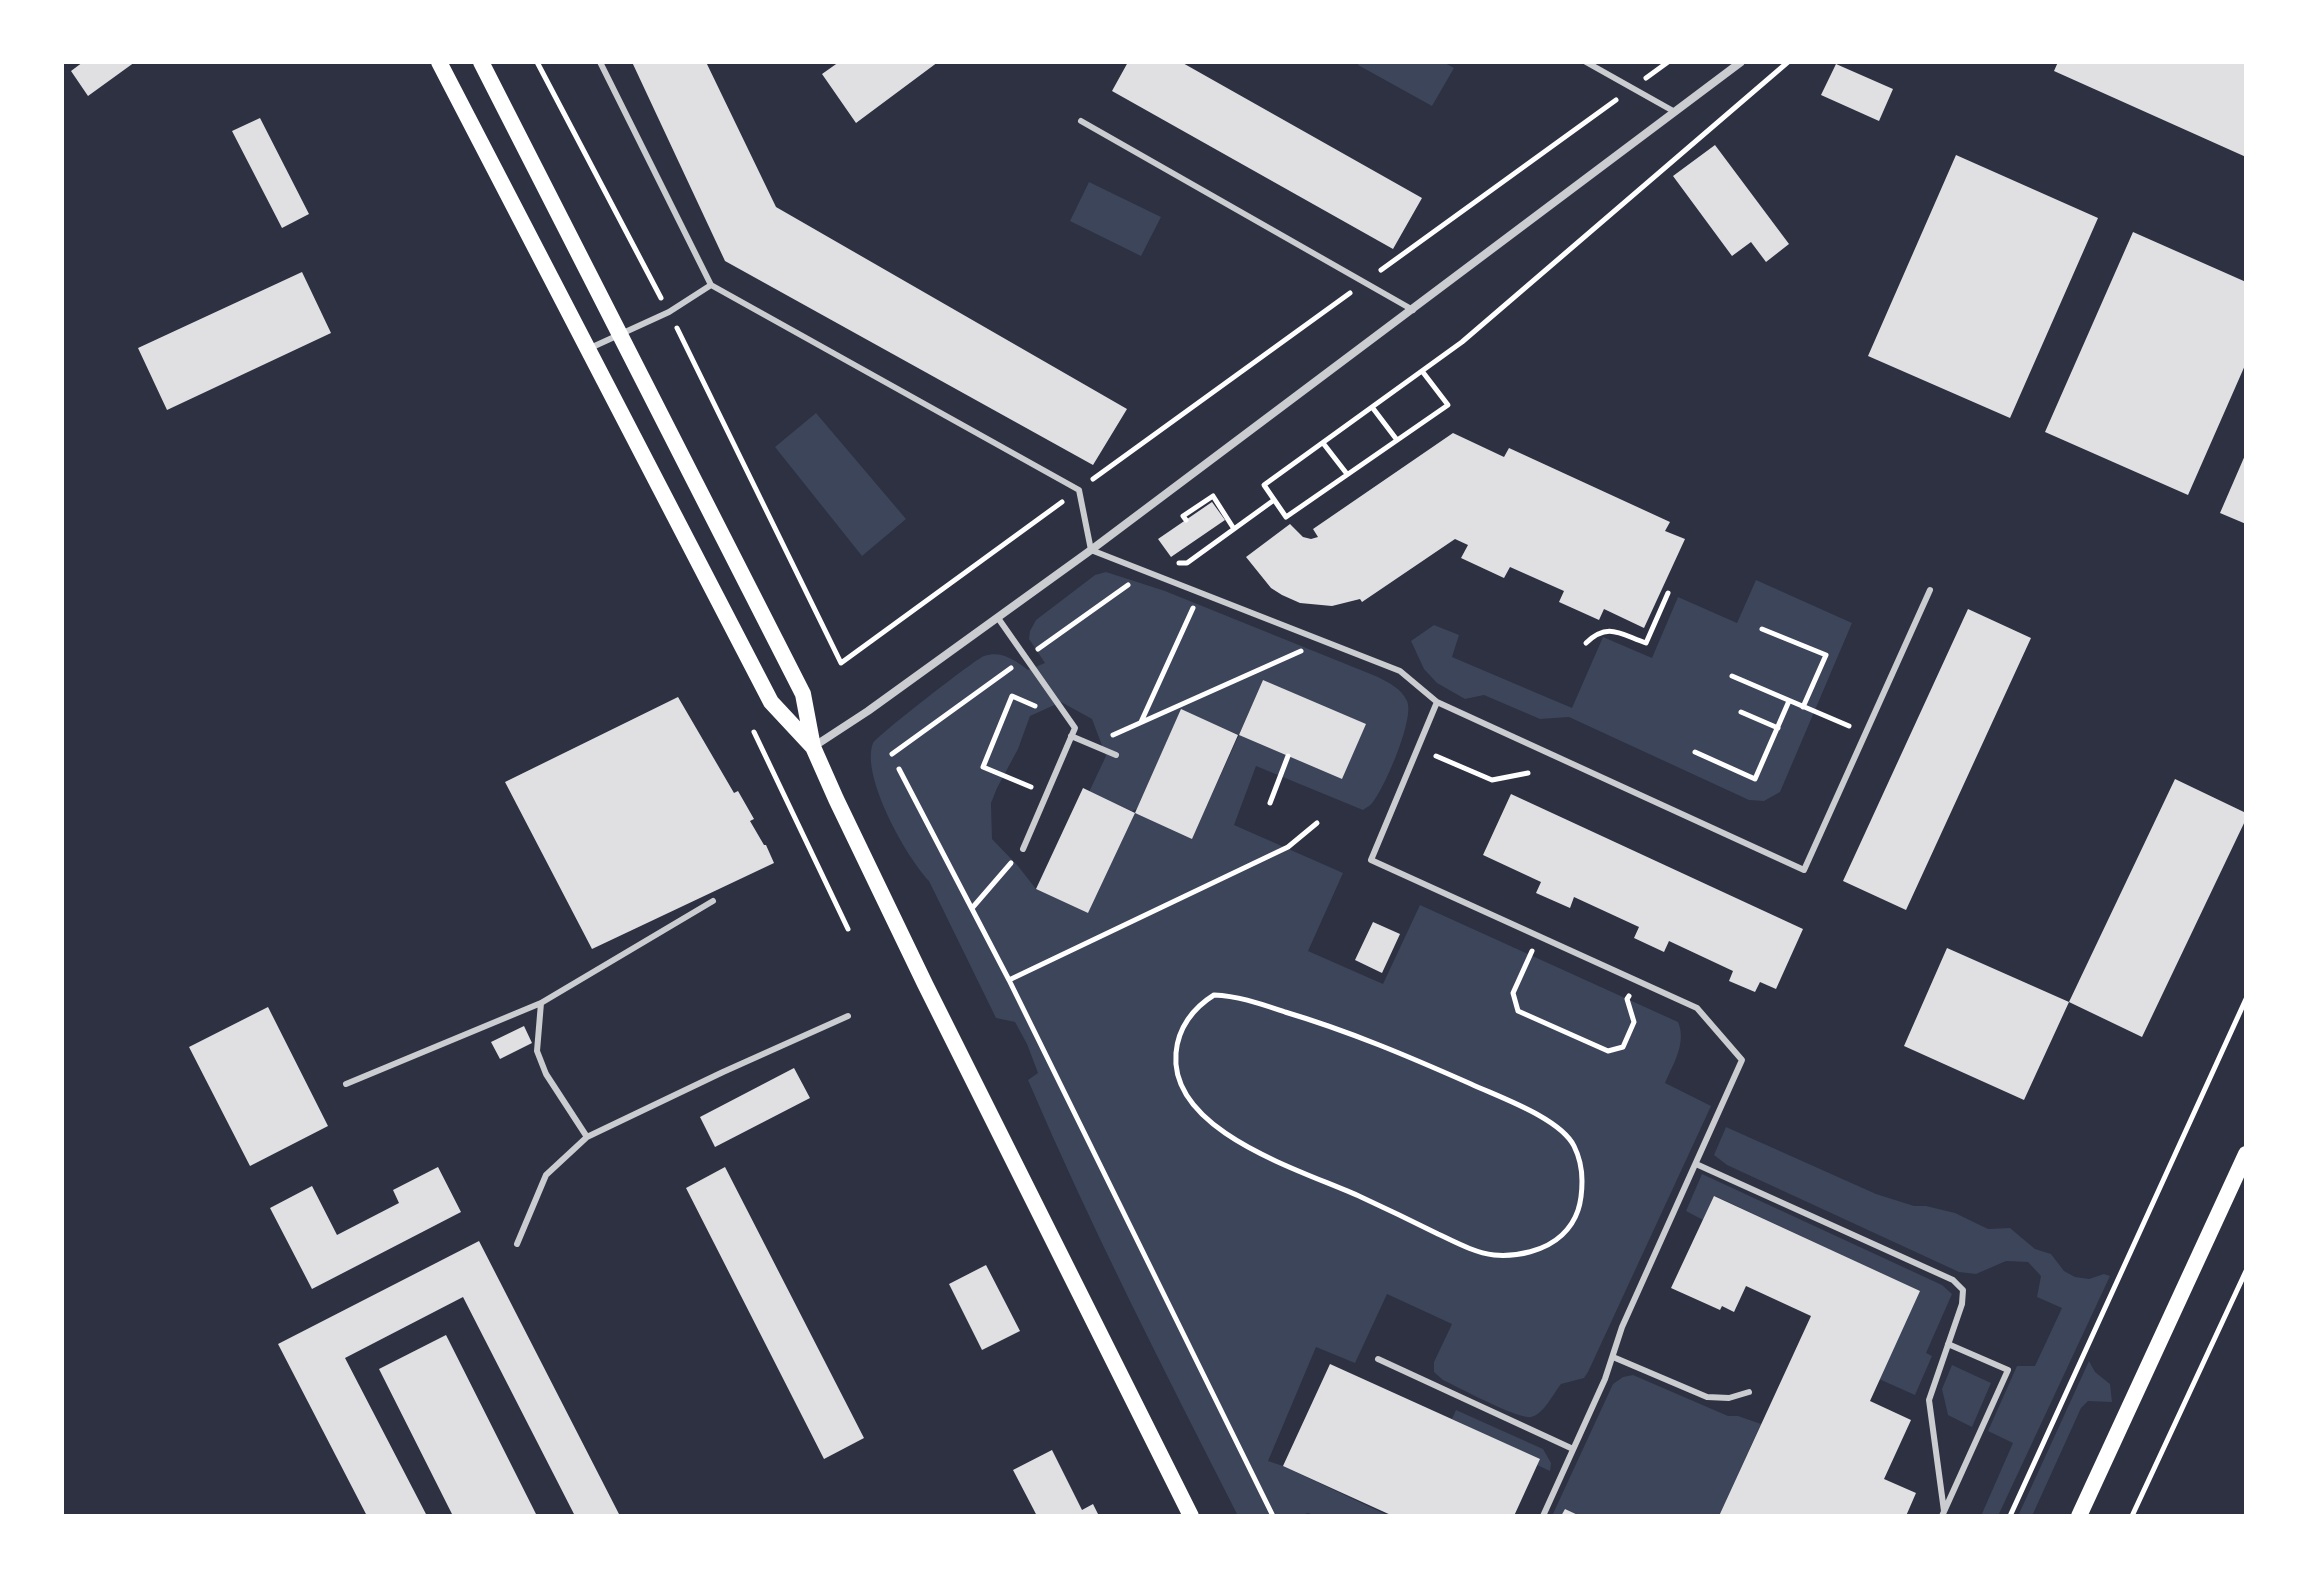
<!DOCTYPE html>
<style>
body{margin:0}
#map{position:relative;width:2308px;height:1578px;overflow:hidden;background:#2d3142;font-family:Mulish,sans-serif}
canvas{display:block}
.frame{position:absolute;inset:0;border:64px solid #fff;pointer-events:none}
</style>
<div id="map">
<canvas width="2308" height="1578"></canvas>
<div class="frame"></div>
</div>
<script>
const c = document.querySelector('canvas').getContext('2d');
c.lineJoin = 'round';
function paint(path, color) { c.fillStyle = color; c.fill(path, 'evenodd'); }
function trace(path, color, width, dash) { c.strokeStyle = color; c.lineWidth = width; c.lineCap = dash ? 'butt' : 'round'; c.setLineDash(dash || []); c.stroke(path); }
paint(new Path2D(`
 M 1359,62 L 1443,62 L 1454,68 L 1432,106 L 1358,65 Z
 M 1089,182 L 1161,217 L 1141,256 L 1070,221 Z
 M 816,413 L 906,519 L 862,556 L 775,447 Z
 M 1106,572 L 1165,591 L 1378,677 C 1389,683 1401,688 1407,701 C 1415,718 1385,787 1373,802 C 1370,806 1367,807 1363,810 L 1256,766 L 1234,825 L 1343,873 L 1308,951 L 1383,984 L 1420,905 L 1678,1022 C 1687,1043 1673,1064 1665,1083 L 1711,1106 L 1588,1372 L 1584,1378 L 1561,1384 C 1553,1394 1544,1414 1531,1417 C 1519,1420 1458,1387 1443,1380 L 1434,1372 L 1434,1362 L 1452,1324 L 1387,1294 L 1355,1363 L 1316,1347 L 1268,1461 L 1283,1466 L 1389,1516 L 1316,1516 L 1308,1513 L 1299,1516 L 1238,1516 C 1165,1372 1091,1228 1028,1080 L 1038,1073 L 1027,1044 L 1015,1022 L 996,1018 L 929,881 C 907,858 860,776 873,743 C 877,736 974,660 984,656 C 1001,650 1015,660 1028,670 L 1045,663 L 1029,639 L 1030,631 L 1036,620 L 1095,575 ZM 1263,680 L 1365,724 L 1342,779 L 1239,735 ZM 1061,702 L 1092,719 L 1106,756 L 1089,792 L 1132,811 L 1137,809 L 1181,710 L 1239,735 L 1192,838 L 1135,813 L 1088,913 L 1036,889 L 1018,866 L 992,839 L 991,803 L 997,788 L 1018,749 L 1030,716 Z
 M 1756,580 L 1852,623 L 1780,792 L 1764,801 L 1749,800 L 1569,717 L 1540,719 L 1484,695 L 1465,699 L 1437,683 L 1424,669 L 1411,641 L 1434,625 L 1459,635 L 1452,657 L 1572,708 L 1603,637 L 1652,658 L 1678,597 L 1737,623 Z
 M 1726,1127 L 1876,1194 L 1914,1206 L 1926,1206 L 1955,1213 L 1988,1229 L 2010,1228 L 2035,1249 L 2051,1254 L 2064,1271 L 2075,1277 L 2089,1279 L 2104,1274 L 2110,1276 L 1998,1516 L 1981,1516 L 2013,1443 L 1988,1431 L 2017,1366 L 2035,1366 L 2062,1308 L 2037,1297 L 2041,1276 L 2028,1262 L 2006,1261 L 1976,1274 L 1959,1272 L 1727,1165 L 1714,1155 Z
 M 1702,1174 L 1942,1285 L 1952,1294 L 1926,1353 L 1932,1356 L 1915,1395 L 1879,1379 L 1919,1291 L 1715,1196 L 1703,1220 L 1686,1211 Z
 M 2089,1361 L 2095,1372 L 2110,1384 L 2112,1402 L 2088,1401 L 2081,1408 L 2032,1516 L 2018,1516 Z
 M 1952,1365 L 1991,1383 L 1972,1427 L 1948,1415 L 1942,1389 Z
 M 1633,1375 L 1728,1416 L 1738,1416 L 1761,1424 L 1719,1516 L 1580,1516 L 1565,1509 L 1561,1516 L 1552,1516 L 1613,1384 L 1623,1377 Z
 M 1456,1410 L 1543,1449 L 1551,1463 L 1550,1471 L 1537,1465 L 1539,1460 L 1452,1419 Z`), '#3c4559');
paint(new Path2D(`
 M 83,62 L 135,62 L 88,96 L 71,71 Z
 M 632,62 L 706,62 L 776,207 L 1127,409 L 1093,465 L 725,261 Z
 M 839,62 L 938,62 L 856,123 L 822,74 Z
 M 1128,62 L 1181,62 L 1422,198 L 1393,249 L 1112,91 Z
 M 2058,62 L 2246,62 L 2246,157 L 2054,71 Z
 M 1836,64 L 1893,89 L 1879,121 L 1821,95 Z
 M 260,118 L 309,214 L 282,228 L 232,131 Z
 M 1715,145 L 1789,244 L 1766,262 L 1751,242 L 1732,256 L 1673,176 Z
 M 1956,155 L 2098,218 L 2010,418 L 1868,356 Z
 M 2133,232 L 2246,282 L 2246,363 L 2188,495 L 2045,432 Z
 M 302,272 L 331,333 L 167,410 L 138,348 Z
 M 1453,433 L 1504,457 L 1509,448 L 1670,522 L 1665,531 L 1685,539 L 1644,628 L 1604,609 L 1599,620 L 1559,602 L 1564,591 L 1510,567 L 1504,578 L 1461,558 L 1468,545 L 1455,539 L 1362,602 L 1360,599 L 1332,606 L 1300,603 L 1282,595 L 1271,588 L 1246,557 L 1290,524 L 1303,537 L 1311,539 L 1318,537 L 1313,529 Z
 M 2246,453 L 2246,524 L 2220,513 Z
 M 1212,502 L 1225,520 L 1171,557 L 1158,539 Z
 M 1968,609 L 2031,638 L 1906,910 L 1843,881 Z
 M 1263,680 L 1366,724 L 1342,779 L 1239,735 Z
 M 678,697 L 734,793 L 738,791 L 754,819 L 750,821 L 764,845 L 766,845 L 774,863 L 592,949 L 505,782 Z
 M 1181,709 L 1238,735 L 1192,839 L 1135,813 Z
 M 2175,779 L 2246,813 L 2246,819 L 2142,1037 L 2069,1002 L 2024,1100 L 1904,1046 L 1947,948 L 2069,1002 Z
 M 1083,788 L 1135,813 L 1088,913 L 1036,889 Z
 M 1511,794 L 1803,929 L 1776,989 L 1760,982 L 1755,992 L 1729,981 L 1733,971 L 1669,941 L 1664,952 L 1634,938 L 1639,927 L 1574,897 L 1570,908 L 1536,893 L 1541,882 L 1483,855 Z
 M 1373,922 L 1400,934 L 1382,973 L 1355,960 Z
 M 268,1007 L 328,1126 L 250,1166 L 189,1047 Z
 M 524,1026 L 532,1043 L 500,1059 L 491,1042 Z
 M 794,1068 L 810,1098 L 715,1147 L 700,1117 Z
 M 438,1167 L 461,1212 L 312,1289 L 270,1208 L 312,1186 L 337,1235 L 399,1203 L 393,1190 Z
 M 725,1167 L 864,1438 L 824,1459 L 686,1188 Z
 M 1714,1196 L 1920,1291 L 1870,1401 L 1911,1420 L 1884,1479 L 1916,1493 L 1906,1516 L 1719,1516 L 1811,1316 L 1746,1286 L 1734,1312 L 1722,1306 L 1720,1310 L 1671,1288 Z
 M 479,1241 L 620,1516 L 575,1516 L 463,1297 L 345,1358 L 427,1516 L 367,1516 L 278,1344 Z
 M 986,1265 L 1020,1331 L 982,1350 L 949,1284 Z
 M 446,1335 L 537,1516 L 453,1516 L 379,1369 Z
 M 1330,1364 L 1540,1459 L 1514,1516 L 1393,1516 L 1283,1466 Z
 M 1052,1450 L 1082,1510 L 1093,1504 L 1099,1516 L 1037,1516 L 1013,1470 Z
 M 1565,1509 L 1580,1516 L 1561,1516 Z`), '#e0e0e3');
trace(new Path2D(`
 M 537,62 L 661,298
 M 1646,78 L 1668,62
 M 1381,270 L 1616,100
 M 677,328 L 841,663 L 1062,502
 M 1422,371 L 1448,405 L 1286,517 L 1264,485 C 1330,438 1396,390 1462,342 L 1788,62
 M 1372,407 L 1397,440
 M 1323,443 L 1347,474
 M 1093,479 L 1350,293
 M 1186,520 L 1183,516 L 1213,496 L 1234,529
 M 1179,563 L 1187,563 L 1274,500
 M 1762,629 L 1826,655 L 1803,707
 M 1586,643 C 1608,622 1620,634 1646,643 L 1668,593
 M 1038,649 L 1128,585
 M 1732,676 L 1849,726
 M 1741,712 L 1778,728
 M 1141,722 L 1193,608
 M 754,732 L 848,929
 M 1113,735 L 1301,651
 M 1695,752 L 1755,779 L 1789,701
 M 892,754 L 1011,668
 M 1436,756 L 1492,780 L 1528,773
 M 899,769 L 1009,980 L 1273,1516
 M 1031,787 L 983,767 L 1012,696 L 1035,706
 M 1270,803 L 1288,756
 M 973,907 L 1011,863
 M 1532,951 L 1513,993 L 1518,1011 L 1608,1051 L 1623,1047 L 1634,1022 L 1627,999 L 1629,996
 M 1009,980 L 1288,847 L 1317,823
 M 1214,995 C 1239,996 1261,1004 1285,1012 C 1349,1031 1410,1057 1471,1084 C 1499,1097 1560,1118 1574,1146 C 1579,1156 1582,1169 1582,1181 C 1582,1202 1578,1220 1562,1235 C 1545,1251 1517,1257 1494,1255 C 1475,1253 1455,1242 1438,1234 C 1412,1221 1387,1209 1361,1197 C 1305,1171 1169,1133 1176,1053 C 1178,1028 1193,1008 1214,995 Z
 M 2010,1516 L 2246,999
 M 2132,1516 L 2246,1271`), '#fff', 5);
trace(new Path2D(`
 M 600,62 L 711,285
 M 1586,62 L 1675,112
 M 1081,121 L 1413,310
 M 588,349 L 669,312 L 711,285 L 1079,490 L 1091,550 L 1400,671 L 1437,702 L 1804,870 L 1930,590
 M 998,618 L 1075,728 L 1023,849
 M 1437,702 L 1371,860 L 1697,1008 L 1742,1060 L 1622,1327 L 1605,1379 L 1543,1516
 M 1071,736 L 1116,755
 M 541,1003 L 537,1051 L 546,1074 L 587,1137
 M 346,1084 L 541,1003 L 713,901
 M 1696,1164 L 1953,1280 L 1963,1290 L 1962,1304 L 1929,1400 L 1944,1511
 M 517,1244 L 546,1175 L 587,1137 L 723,1072 L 848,1016
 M 1613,1357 L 1707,1397 L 1729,1398 L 1749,1392
 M 1378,1359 L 1573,1449
 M 1942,1516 L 2008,1370 L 1948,1344`), '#caccd0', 6);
trace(new Path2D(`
 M 813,747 L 868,711 L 1091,550 L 1741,62`), '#caccd0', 8);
trace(new Path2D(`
 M 439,62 L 771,702 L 812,746
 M 481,62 L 803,694 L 813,747 L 836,799 L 925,984 L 1191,1516
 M 2079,1516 L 2246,1154`), '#fff', 16);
</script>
